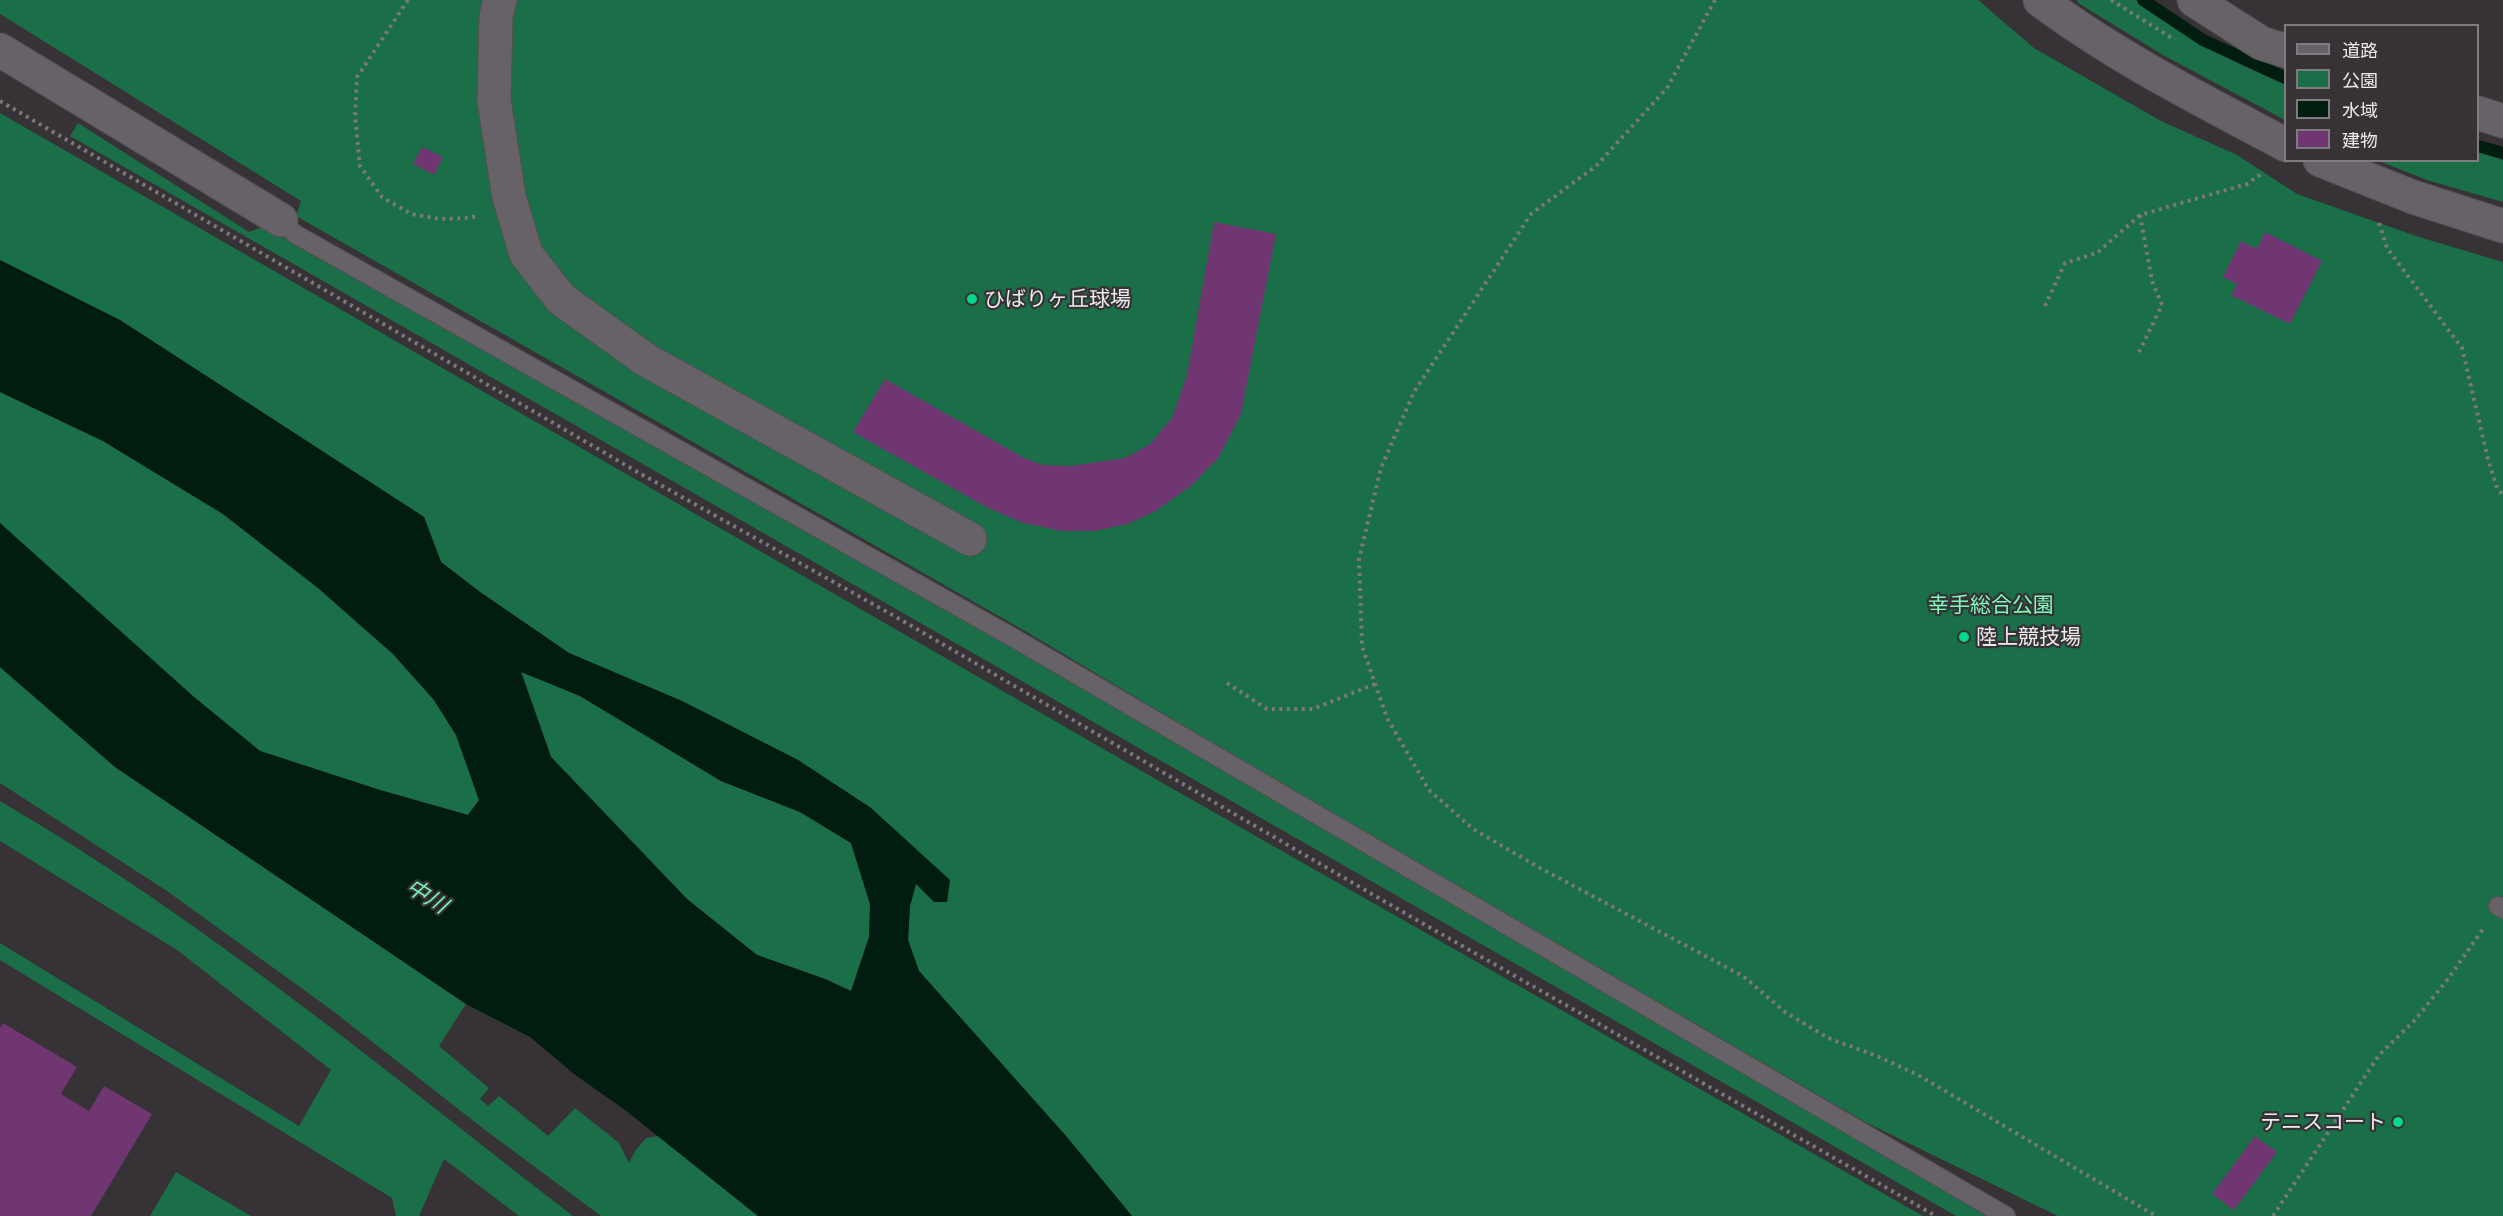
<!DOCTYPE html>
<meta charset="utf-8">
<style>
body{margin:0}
#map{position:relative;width:2503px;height:1216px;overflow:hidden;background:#363236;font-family:"Exo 2","Noto Sans JP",sans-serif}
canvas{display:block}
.legend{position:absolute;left:2284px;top:24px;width:195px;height:138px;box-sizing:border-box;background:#363236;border:2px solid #7f7c7f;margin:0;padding:8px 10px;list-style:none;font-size:18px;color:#eceaec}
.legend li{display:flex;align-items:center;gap:12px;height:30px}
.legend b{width:30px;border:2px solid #7f7c7f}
</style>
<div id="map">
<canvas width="2503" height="1216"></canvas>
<ul class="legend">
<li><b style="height:8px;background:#676267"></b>道路</li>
<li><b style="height:16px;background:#1a6e48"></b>公園</li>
<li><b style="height:16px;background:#001d0f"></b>水域</li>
<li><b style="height:16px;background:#6f3672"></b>建物</li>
</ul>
</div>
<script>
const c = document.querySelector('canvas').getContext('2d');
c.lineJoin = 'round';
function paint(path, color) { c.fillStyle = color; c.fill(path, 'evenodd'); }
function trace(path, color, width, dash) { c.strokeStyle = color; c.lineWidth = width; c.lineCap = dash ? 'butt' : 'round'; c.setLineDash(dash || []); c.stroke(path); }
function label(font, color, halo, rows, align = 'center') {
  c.font = font + ' "Exo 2","Noto Sans JP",sans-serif'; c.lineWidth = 4.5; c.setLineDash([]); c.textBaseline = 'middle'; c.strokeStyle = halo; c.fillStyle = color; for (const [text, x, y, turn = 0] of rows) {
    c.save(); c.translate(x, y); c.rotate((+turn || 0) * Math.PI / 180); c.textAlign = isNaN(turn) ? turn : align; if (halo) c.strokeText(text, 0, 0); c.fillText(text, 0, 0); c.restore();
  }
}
paint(new Path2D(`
 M 0,0 L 1978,0 L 2034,48 L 2161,121 L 2237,155 L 2297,194 L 2419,237 L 2503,262 L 2503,1216 L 2058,1216 L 1865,1122 L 1257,770 L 1025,631 L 296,216 L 301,201 L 0,14 Z
 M 2077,0 L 2136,0 L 2155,15 L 2233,61 L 2285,85 L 2285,120 L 2163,55 L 2078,3 Z
 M 0,113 L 1152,777 L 1923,1216 L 1132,1216 L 1066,1136 L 919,971 L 908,940 L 910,906 L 916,883 L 871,808 L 798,760 L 682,701 L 569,653 L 480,592 L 441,562 L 424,517 L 120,320 L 0,260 Z
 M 78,123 L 249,232 L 265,226 L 278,228 L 863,561 L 1988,1216 L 1956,1216 L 70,136 Z
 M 2478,152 L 2503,160 L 2503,202 L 2427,180 L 2379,161 L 2478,160 Z
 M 0,392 L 103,441 L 223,514 L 318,588 L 393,654 L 434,700 L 456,735 L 479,800 L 468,815 L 380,790 L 260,751 L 194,697 L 16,539 L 0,523 Z
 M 0,667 L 115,767 L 466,1004 L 439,1046 L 489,1088 L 480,1099 L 488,1106 L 499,1096 L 548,1136 L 575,1108 L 619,1143 L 629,1163 L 635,1151 L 646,1138 L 658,1136 L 758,1216 L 601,1216 L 485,1130 L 333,1011 L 167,891 L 0,783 Z
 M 521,671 L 580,696 L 721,781 L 800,812 L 851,843 L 870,904 L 869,937 L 851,991 L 825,979 L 757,955 L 687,899 L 551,757 Z
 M 0,801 C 204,920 387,1072 573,1216 L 519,1216 L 444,1159 L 419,1216 L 396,1216 L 392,1198 L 0,960 L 0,943 L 299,1126 L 331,1070 L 177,950 L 0,841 Z
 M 176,1172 L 251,1216 L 150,1216 Z`), '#1a6e48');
paint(new Path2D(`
 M 0,260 L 120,320 L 424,517 L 441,562 L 480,592 L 569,653 L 682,701 L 798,760 L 871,808 L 950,880 L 947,902 L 934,902 L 916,884 L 910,906 L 908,940 L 919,971 L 1066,1136 L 1132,1216 L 758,1216 L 625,1110 L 574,1074 L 530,1037 L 466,1004 L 115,767 L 0,667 L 0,523 L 194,697 L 260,751 L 380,790 L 468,815 L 479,800 L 456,735 L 434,700 L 393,654 L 318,588 L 223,514 L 103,441 L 0,392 ZM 521,672 L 580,696 L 721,781 L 800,812 L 851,843 L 870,904 L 869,937 L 851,991 L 825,979 L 757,955 L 687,899 L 551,757 Z`), '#001d0f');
trace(new Path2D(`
 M 2143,0 L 2203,40 L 2286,78
 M 2478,146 L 2503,153`), '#001d0f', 12);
paint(new Path2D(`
 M 422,147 L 443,157 L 434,175 L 413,164 Z
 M 1214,222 L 1276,234 L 1241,414 L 1219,457 L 1191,486 L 1154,512 L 1127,524 L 1095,531 L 1061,531 L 1023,523 L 988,508 L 853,432 L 885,379 L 1024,458 L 1043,465 L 1070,466 L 1125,458 L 1150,444 L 1172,418 L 1187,375 Z
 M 2265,232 L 2322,261 L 2290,324 L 2231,295 L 2237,284 L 2223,277 L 2241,241 L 2257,249 Z
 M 3,1023 L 77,1067 L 61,1094 L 89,1111 L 104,1086 L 152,1114 L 91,1216 L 0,1216 L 0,1028 Z
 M 2255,1136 L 2277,1152 L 2234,1210 L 2212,1194 Z`), '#6f3672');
const lane = new Path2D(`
 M 281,220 L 295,234 L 1012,637 L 2006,1216
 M 2498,906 L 2503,909`);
const street = new Path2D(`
 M 500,0 L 496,17 L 494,100 L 509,197 L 526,254 L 561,299 L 646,360 L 970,539
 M 2194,0 L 2261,43 L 2286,51
 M 0,50 L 281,220
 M 2478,113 L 2503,121`);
const secondary = new Path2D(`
 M 2040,0 C 2116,57 2202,100 2286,145
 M 2320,160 L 2413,197 L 2503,226`);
trace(lane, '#545054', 20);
trace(street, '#545054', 35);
trace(secondary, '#545054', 35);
trace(new Path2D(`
 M 408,0 L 357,77 L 355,116 L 360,166 L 382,197 L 411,214 L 440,219 L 469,218 L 477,216
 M 1715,0 L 1667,88 L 1596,166 L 1531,214 L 1414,392 L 1381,468 L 1359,559 L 1362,646 L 1387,718 L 1429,790 L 1473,829 L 1540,868 L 1743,976 L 1785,1012 L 1828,1038 L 1877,1056 L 1918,1075 L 2156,1216
 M 2111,0 L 2175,40
 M 0,101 L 641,474 L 896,617 L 1408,915 L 1936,1216
 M 2379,223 L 2387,248 L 2462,348 L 2488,459 L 2497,488 L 2503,495
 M 2045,306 L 2065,263 L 2097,253 L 2140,215
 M 2139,352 L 2162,305 L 2152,281 L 2140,215 L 2247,184 L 2261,174
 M 1227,683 L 1267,709 L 1313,709 L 1375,684
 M 2273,1216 L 2379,1055 L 2415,1020 L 2448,979 L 2483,929`), '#7c787c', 4, [3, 4.5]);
trace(lane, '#676267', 18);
trace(street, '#676267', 33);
trace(secondary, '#676267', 33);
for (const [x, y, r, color] of [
 [972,299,6,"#00d98c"],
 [1964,637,6,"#00d98c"],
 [2398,1122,6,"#00d98c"]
]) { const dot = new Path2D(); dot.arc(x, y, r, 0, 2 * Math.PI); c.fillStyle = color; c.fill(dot); trace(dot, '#363236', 2); }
label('21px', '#eceaec', '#363236', [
 ["ひばりヶ丘球場",984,299],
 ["陸上競技場",1976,637],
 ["テニスコート",2386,1122,"right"]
], 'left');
label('21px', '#7ffcbb', '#363236', [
 ["幸手総合公園",1991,605]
]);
label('italic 22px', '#74f1b1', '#363236', [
 ["中川",427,896,32]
]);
</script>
